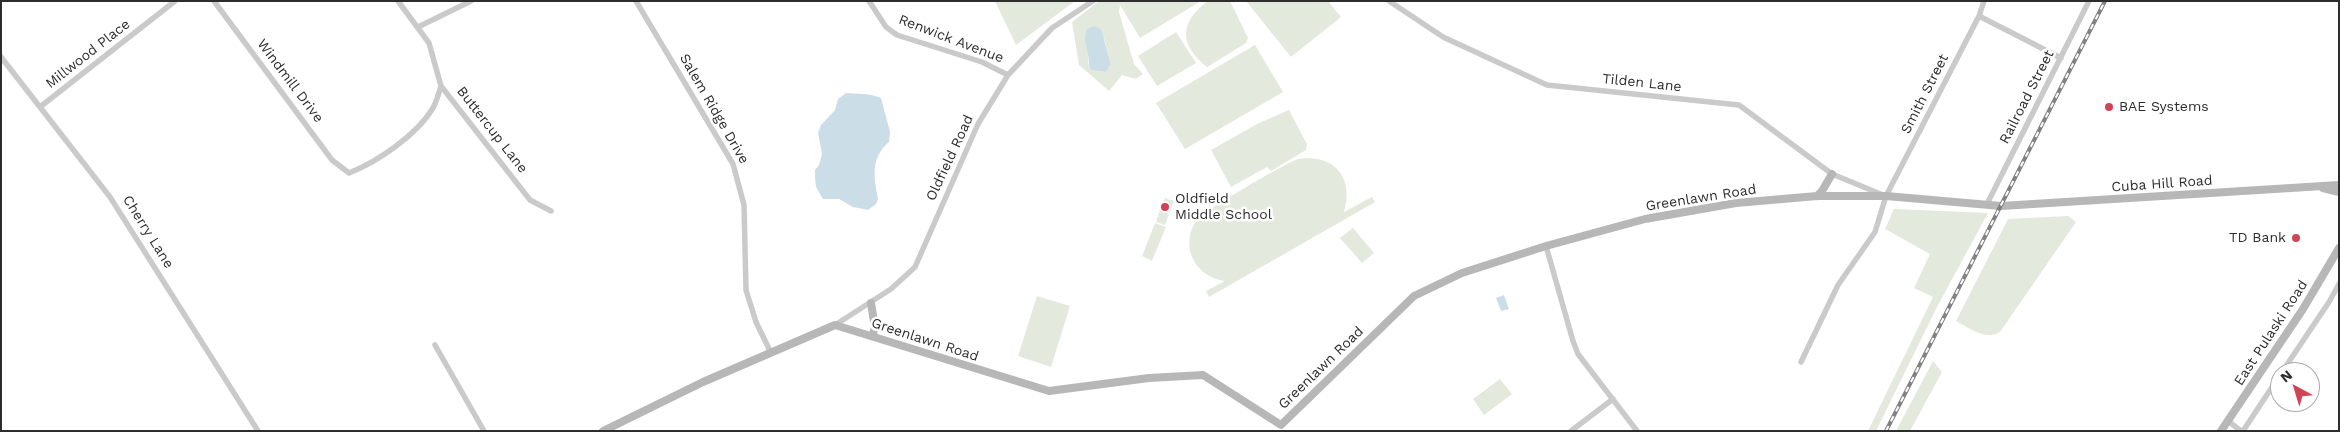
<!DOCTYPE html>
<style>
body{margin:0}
#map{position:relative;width:2340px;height:432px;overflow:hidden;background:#fff;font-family:"Work Sans",sans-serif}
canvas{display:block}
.frame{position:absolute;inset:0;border:2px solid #2d2d2d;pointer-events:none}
.north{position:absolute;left:2270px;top:362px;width:50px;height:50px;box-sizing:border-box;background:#fff;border:1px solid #ababab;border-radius:50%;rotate:321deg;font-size:14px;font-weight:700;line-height:20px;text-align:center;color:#2d2d2d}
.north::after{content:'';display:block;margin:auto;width:18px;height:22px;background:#d04458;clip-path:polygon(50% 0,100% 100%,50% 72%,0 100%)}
</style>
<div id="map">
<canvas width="2340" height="432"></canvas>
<div class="frame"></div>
<div class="north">N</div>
</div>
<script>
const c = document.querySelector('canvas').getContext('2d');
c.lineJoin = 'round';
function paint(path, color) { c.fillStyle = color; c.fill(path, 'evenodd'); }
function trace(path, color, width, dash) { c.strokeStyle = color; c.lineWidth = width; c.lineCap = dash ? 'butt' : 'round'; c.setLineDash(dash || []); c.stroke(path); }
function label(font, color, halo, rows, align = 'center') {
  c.font = font + ' "Work Sans",sans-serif'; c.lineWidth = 5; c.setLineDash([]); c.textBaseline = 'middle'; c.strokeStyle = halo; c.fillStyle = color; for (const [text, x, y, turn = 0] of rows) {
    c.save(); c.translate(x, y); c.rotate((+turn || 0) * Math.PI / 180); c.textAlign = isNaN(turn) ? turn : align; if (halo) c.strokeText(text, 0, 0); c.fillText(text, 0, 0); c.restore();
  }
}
paint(new Path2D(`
 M 995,1 L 1075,1 L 1016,45 Z
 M 1099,1 L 1201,1 L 1140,38 L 1120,5 L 1119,12 L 1134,64 L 1143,74 L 1136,79 L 1122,75 L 1109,91 L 1079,65 L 1072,22 ZM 1104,38 L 1111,64 L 1106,72 L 1091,70 L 1088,63 L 1088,54 Z
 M 1208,1 L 1230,1 L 1248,38 L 1246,43 L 1207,67 C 1179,45 1179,22 1208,1 Z
 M 1246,1 L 1328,1 L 1341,17 L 1291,57 Z
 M 1176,32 L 1196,63 L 1157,86 L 1138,56 Z
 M 1255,45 L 1283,92 L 1185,149 L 1156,103 Z
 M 1289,110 L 1307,144 L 1306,150 L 1271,171 L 1267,167 L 1231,187 L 1211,150 L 1257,124 Z
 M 1310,158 C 1342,160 1352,185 1344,212 L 1372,197 L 1375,202 L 1209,297 L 1206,291 L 1225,281 C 1213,280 1200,272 1194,261 C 1187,248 1188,233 1196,221 C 1203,211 1284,164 1298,159 C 1302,158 1306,158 1310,158 Z
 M 1165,198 L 1174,201 L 1169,213 L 1161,209 Z
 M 1894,209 L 1988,213 L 1937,307 L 1876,431 L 1868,431 L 1933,297 L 1914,288 L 1930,254 L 1885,229 Z
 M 1160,210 L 1169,214 L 1165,225 L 1156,222 Z
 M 2068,216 L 2076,222 L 2000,332 C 1984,341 1970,328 1956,321 L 2008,219 Z
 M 1155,223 L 1166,227 L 1152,261 L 1142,256 Z
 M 1353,228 L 1374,253 L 1362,263 L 1340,238 Z
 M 1037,296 L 1070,306 L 1051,367 L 1018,356 Z
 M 1933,361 L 1942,372 L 1910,431 L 1896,431 Z
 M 1500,379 L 1512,394 L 1484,415 L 1473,399 Z`), '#e4e9dd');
paint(new Path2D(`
 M 1094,26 L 1101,29 L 1111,64 L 1106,72 L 1091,70 C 1088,64 1089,60 1088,54 C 1086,44 1083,40 1087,29 Z
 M 846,93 C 858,94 870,93 881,98 L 890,132 L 889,142 C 870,158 874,178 878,199 L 876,204 L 868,210 L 853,207 L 839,199 L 823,199 L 816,187 L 815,178 L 815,170 L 819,165 L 822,154 L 818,133 L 821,125 L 835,110 L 838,99 Z
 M 1504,295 L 1509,309 L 1501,311 L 1496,298 Z`), '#cbdee7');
trace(new Path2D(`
 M 214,1 L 332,160 L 349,173 C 377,162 417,135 433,108 C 436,102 439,93 441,86
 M 398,1 L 429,43 L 441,86 L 530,200 L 551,211
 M 636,1 L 733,164 L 744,205 L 746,290 L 756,322 L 771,353
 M 869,1 L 886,27 L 897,35 L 982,62 L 1008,75
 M 1389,1 L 1443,37 L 1547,85 L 1739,105 L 1832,174 L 1883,195
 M 1979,16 L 2061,58
 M 418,27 L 471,1
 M 1,57 L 110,197 L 258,431
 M 40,107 L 175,1
 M 1987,204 L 2089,1
 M 1546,246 L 1573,341 L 1578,354 L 1637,431
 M 835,325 L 891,289 L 915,267 L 978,124 L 1008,75 L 1052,28 L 1093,1
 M 435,345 L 484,431
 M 1801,362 L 1838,285 L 1875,232 L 1886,196 L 1979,16 L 1984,1
 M 2282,372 L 2329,302 L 2339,284
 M 2228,421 L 2241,431
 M 1571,431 L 1613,399
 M 2243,431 L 2280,375`), '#cacaca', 5.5);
trace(new Path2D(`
 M 2323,188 L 2339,192
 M 1817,196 L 1822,191 L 1832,174
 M 871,303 L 875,328 L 872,336
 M 603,431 L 703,382 L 835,325 L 1049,391 L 1149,378 L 1203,375 L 1281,425 L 1414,296 L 1462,273 L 1546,246 L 1645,219 L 1736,203 L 1817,196 L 1886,196 L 2001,206 L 2339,185
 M 2221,431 L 2303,309 L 2339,248`), '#b7b7b7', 8);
const rail = new Path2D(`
 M 1886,431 L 2105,1`);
trace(rail, '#828282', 4);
trace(rail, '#fff', 2, [5.5]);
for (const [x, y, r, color] of [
 [2109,107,5,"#d04458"],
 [1165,207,5,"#d04458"],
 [2296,238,5,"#d04458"]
]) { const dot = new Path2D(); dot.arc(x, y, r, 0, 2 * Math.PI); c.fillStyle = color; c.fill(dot); trace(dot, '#fff', 2); }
label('14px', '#2d2d2d', '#fff', [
 ["Renwick Avenue",951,39,21],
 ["Millwood Place",88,54,-38],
 ["Windmill Drive",290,81,53],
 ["Tilden Lane",1642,83,6],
 ["Smith Street",1925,94,-63],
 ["Railroad Street",2027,97,-63],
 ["Salem Ridge Drive",714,109,60],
 ["Buttercup Lane",492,130,52],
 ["Oldfield Road",950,158,-65],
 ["Cuba Hill Road",2162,184,-4],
 ["Greenlawn Road",1701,198,-9],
 ["Cherry Lane",148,232,58],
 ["East Pulaski Road",2271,333,-57],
 ["Greenlawn Road",925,340,18],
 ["Greenlawn Road",1321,368,-44]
]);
label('14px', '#2d2d2d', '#fff', [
 ["BAE Systems",2119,107],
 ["Oldfield",1175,199],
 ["Middle School",1175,215],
 ["TD Bank",2286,238,"right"]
], 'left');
</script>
